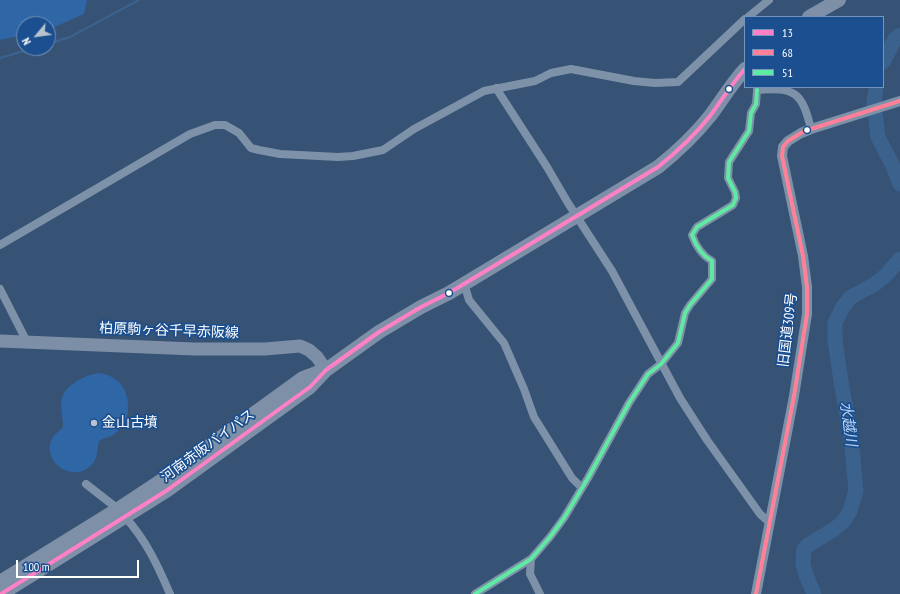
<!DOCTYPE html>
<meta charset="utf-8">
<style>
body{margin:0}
#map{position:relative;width:900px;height:594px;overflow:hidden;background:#365274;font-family:"PT Sans Narrow",sans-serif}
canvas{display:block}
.legend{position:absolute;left:744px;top:16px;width:140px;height:72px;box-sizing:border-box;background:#1b4f8f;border:1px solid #7695bc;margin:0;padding:5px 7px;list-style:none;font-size:12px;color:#fff}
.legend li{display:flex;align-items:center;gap:8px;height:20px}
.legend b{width:20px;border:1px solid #7695bc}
.north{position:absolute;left:16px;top:16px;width:40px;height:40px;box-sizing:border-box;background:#1b4f8f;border:1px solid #7695bc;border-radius:50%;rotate:241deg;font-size:11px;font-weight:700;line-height:16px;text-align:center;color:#fff}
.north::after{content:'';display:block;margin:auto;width:14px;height:18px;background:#b9c2ce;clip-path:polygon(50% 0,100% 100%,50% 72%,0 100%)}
.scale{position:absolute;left:16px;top:560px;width:123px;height:18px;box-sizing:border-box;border:2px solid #fff;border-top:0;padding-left:5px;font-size:12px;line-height:14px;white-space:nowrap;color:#fff;-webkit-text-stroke:3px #1b4f8f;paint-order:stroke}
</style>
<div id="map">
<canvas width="900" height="594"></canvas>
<ul class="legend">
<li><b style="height:5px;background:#ff80c5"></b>13</li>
<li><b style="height:5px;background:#ff8098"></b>68</li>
<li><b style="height:5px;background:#60e9a3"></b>51</li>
</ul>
<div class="north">N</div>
<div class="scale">100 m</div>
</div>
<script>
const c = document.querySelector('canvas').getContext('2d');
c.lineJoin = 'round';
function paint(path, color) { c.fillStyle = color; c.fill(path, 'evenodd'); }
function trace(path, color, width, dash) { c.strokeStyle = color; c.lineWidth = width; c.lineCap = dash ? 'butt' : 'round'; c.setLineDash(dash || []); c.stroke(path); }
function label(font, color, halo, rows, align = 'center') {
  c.font = font + ' "PT Sans Narrow","Noto Sans JP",sans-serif'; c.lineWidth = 3.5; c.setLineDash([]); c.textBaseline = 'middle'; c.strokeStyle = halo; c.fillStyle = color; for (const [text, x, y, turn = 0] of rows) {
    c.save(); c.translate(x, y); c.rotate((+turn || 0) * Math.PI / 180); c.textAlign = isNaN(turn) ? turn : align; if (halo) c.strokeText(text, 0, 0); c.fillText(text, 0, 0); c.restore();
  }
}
paint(new Path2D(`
 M 0,0 L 87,0 L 84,14 L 48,30 L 48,24 L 24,24 L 24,35 L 0,40 Z
 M 98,373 C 118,375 129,389 128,409 C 128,414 127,419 124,423 C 121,428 116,434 111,436 C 106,438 103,438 99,441 C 97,448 98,455 94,462 C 80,483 46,469 50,444 C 51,437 58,432 63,427 C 63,419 61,412 61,404 C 62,386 82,376 98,373 Z`), '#2f66a5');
trace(new Path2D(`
 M 48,44 L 70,37 L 139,0
 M 0,58 L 34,48`), '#3b618d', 2.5);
trace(new Path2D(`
 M 883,62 L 895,39 L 900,35
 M 876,87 L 874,103 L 878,137 L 892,164 L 900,184
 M 814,594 L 806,575 L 803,564 L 804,549 L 808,545 L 833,530 L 843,522 L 850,511 L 856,491 L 851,437 L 842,388 L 835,341 L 835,323 L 842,308 L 851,297 L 875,284 L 886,275 L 900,259`), '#3b618d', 15);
trace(new Path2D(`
 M 748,17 L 769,0
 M 757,87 L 757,90 C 795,87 802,92 811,129
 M 496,88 L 547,167 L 568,203 L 612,271 L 680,398 L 707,440 L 760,514 L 769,522
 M 0,245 L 190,134 L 215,125 L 225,125 L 239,133 L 251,148 L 259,150 L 280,154 L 338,157 L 353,156 L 383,150 L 414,129 L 484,91 L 535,81 L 551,73 L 571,69 L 634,81 L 655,83 L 678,82 L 745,19
 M 464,283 L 469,300 L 504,343 L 524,389 L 534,417 L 572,478 L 582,488
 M 0,289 L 27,342
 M 86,484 L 118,509
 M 125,517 C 146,540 158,566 170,594
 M 531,559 L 530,574 L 540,594
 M 475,594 L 531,559 L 550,537 L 564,518 L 588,478 L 629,403 L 648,374 L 661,364 L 678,343 L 685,313 L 690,305 L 712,279 L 712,261 C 701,255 696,246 692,235 L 697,227 L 733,205 L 736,198 L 735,192 L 728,178 L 729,162 L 749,131 L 751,113 L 756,104 L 757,90`), '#7d92a8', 8);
trace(new Path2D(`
 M 756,594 L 794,396 L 807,314 L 807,287 L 803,256 L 782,156 L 783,147 L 788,141 L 801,133 L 811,129 L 900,101`), '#7d92a8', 10);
trace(new Path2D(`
 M 0,341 L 194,349 L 265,349 L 300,346 L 309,350 L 317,357 L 326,370`), '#7d8ea7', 13);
trace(new Path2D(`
 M 809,17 L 839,0
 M 0,582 L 118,509 L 165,478 L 303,378 L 324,370
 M 1,594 L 166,491 L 310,387 L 326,370 L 379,332 L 421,307 L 449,293 L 658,167 C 678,151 694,136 710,116 C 722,100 732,83 745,69`), '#7e90a7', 14);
trace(new Path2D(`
 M 1,594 L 166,491 L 310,387 L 326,370 L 379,332 L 421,307 L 449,293 L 658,167 C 678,151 694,136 710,116 C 722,100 732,83 745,69`), '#ff80c5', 4);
trace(new Path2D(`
 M 756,594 L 794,396 L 807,314 L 807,287 L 803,256 L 782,156 L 783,147 L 788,141 L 801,133 L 811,129 L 900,101`), '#ff8098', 4);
trace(new Path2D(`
 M 475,594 L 531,559 L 550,537 L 564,518 L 588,478 L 629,403 L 648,374 L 661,364 L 678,343 L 685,313 L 690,305 L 712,279 L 712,261 C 701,255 696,246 692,235 L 697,227 L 733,205 L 736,198 L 735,192 L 728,178 L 729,162 L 749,131 L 751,113 L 756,104 L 757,90`), '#60e9a3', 4);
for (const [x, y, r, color] of [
 [729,89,3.5,"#fff"],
 [807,130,3.5,"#fff"],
 [449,293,3.5,"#fff"],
 [94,423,4,"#b9c2ce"]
]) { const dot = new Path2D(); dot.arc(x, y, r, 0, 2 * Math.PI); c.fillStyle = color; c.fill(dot); trace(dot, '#1b4f8f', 1.5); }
label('14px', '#fff', '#1b4f8f', [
 ["旧国道309号",788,330,-83],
 ["柏原駒ヶ谷千早赤阪線",169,331,2],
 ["河南赤阪バイパス",208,446,-36]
]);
label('14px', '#fff', '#1b4f8f', [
 ["金山古墳",102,423]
], 'left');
label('italic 15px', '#b5d3f5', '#1b4f8f', [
 ["水越川",848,424,82]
]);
</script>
